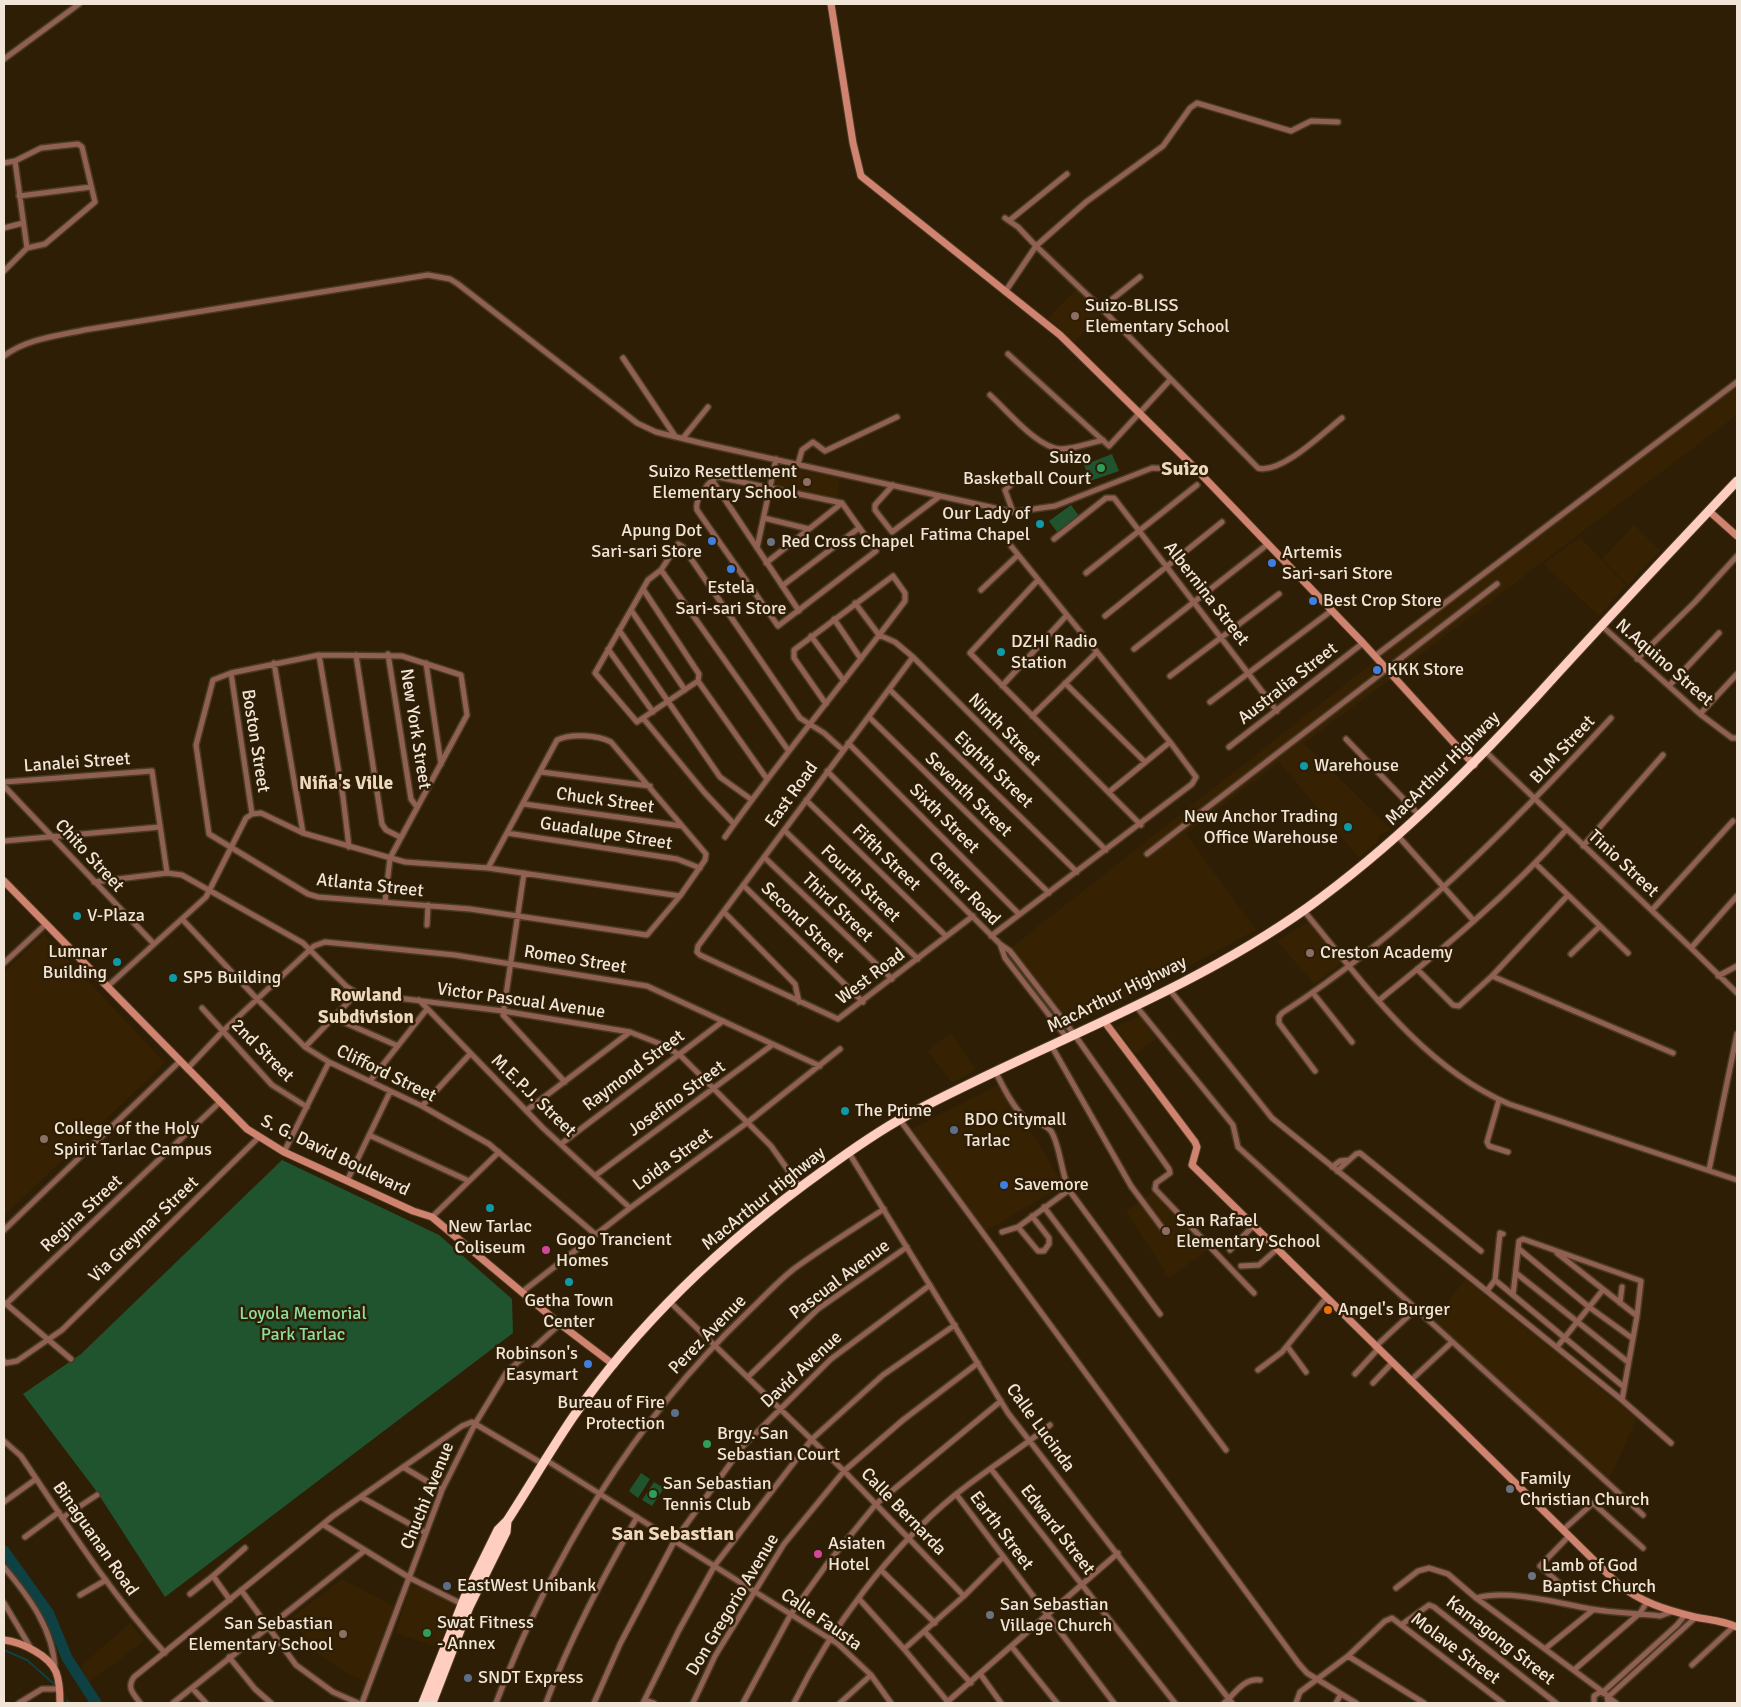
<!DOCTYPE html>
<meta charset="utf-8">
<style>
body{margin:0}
#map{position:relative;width:1741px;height:1707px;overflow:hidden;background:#2e1e06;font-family:Signika,sans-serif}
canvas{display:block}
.frame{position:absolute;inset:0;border:5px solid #f0e5d7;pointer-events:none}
</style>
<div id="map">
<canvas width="1741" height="1707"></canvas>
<div class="frame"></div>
</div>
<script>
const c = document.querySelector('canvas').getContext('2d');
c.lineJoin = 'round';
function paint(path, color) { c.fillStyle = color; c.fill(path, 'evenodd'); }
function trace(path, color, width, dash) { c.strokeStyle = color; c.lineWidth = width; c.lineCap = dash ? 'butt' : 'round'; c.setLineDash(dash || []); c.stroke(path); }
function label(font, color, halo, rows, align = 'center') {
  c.font = font + ' Signika,sans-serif'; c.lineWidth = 5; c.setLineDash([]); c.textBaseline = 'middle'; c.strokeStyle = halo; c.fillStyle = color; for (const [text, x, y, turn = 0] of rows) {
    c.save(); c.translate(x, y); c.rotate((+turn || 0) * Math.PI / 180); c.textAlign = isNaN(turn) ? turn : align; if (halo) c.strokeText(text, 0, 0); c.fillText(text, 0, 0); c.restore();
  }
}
paint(new Path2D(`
 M 1077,289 L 1101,314 L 1074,343 L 1048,318 Z
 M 1737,382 L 1737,415 L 1397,672 L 1380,654 L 1649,453 Z
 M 779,466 L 840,478 L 837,500 L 773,486 Z
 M 1634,525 L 1660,551 L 1628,585 L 1602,559 Z
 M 1580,537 L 1626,586 L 1599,616 L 1544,564 Z
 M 1376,660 L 1392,678 L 1304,743 L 1392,830 L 1379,835 L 1377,842 L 1359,858 L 1279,762 L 1186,834 L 1256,930 L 1108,1009 L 1077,1022 L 1070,1019 L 1048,996 L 1012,947 Z
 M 1308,922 L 1342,963 L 1314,984 L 1277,941 Z
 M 44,934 L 165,1063 L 4,1216 L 4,972 Z
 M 1142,1015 L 1159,1037 L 1136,1054 L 1115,1027 Z
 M 951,1033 L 976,1070 L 952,1083 L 928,1051 Z
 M 1001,1083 L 1064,1185 L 984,1232 L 912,1129 Z
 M 1160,1187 L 1208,1250 L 1169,1278 L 1126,1211 Z
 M 1465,1279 L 1637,1418 L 1609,1480 L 1434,1320 Z
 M 342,1579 L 394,1606 L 367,1682 L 348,1674 L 314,1651 L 291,1618 Z
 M 411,1584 L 456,1603 L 440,1648 L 396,1633 Z
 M 130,1623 L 144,1641 L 87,1684 L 81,1666 Z`), '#362203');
paint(new Path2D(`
 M 1112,454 L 1119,471 L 1090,481 L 1084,465 Z
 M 1071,505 L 1079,516 L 1057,532 L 1049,521 Z
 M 282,1160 L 439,1235 L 512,1299 L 513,1333 L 165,1597 L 97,1492 L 23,1394 L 81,1354 Z
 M 641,1473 L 650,1479 L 638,1498 L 629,1491 Z
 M 654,1482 L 664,1488 L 652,1506 L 642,1500 Z`), '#20542f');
trace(new Path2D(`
 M 4,1650 L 27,1660 L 54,1684
 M 67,1700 L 69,1703`), '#0e4143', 2);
trace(new Path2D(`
 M 4,1551 L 49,1614 L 67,1658 L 96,1703`), '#0e4143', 11);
const street = new Path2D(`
 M 4,59 L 79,4
 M 15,161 L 27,248
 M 4,163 L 15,161 L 41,148 L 78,144 L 82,147 L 95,202 L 45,244 L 27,248 L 4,271
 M 19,196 L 91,187
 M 1005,218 L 1018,227 L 1036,246 L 1086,202 L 1163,146 L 1190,108 L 1197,103 L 1291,131 L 1311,121 L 1338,122
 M 1010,220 L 1067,174
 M 4,228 L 23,223
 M 1005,292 L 1036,246 L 1101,308 L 1258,468 C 1281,475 1325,431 1342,418
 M 1101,308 L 1140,277
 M 1008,354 L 1109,446 L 1170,380
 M 4,356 C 26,339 57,336 84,330 L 428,275 L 450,279 L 458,284 L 637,423 L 656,432 L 705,444 L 1013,512 L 1055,506 L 1152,468 L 1195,469
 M 623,358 L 675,436
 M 990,395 C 1007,410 1037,448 1061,449 C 1074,449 1090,443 1103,440
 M 683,438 L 708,407
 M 798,464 L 802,450 L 813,442 L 825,451 L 897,417
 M 712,480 L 799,611
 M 893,485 L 875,505 L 875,510 L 892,532 L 940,496
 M 1013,512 L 1005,490 L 1014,482
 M 764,518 L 809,529
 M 1054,539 L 1106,498 L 1114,498 L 1277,711
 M 757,548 L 776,459
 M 766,563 L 842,503 L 876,551 L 778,626 L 697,510 C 694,500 709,480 718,477 L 842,503
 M 661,570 L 788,750
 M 1086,573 L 1197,485
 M 1038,580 L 970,653 L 1141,825
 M 782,586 L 859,528
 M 643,589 L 699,674 L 698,681 L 767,779
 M 981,590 L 1018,555
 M 855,603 L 879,635 L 895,642 L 913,657 L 1106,850
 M 631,610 L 685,690
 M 1105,616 L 1222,522
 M 834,619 L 861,659
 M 1602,626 L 1700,714 L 1732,738 L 1737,738
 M 619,630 L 720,777 L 752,800
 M 811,636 L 844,681
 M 608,649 L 653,712
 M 1134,649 L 1268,544
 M 388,654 L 411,799 L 417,807
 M 319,655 L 343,797 L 349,847
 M 356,655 L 382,824 L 386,830 L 400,837
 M 1375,656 L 1737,382
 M 913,657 L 698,946 L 697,952 L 700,955 L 838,1019 L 973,916
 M 1637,659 L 1695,602 L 1737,556
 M 274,663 L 303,833
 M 426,663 L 441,764
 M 231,673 L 252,814
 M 1170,676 L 1279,594
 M 698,681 L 637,722 L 595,673 L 648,580 L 661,570 L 678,544 L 683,547 L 800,718 L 824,733 L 843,750
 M 1065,683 L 1145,762
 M 1002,686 L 1067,615
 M 1669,686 L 1719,633
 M 889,689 L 1077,872
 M 1210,702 L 1331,611
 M 1700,714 L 1737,674
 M 1032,716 L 1097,652
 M 869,717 L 1049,893
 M 643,718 L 704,792 L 734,824
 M 1346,739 L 1420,816
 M 848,743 L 1019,914
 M 1229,747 L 1363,643
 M 1486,752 L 1691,948 L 1737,896
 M 827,771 L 1000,944 L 1005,958 L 1067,1038
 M 541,772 L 650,786
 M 4,782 L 152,771 L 167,873
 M 4,786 L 154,944
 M 1109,792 L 1170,742
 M 806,800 L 946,936
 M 524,804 L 682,826
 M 784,830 L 918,959
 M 507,833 L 677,859 L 700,868
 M 1398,836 L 1474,921
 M 725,837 C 782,756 846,680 905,601 L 905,593 L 893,576 L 794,650 L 794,658 L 826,704
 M 4,841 L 160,827
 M 1583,846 L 1663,755
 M 1147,854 L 1497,584
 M 764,857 L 892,979
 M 524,873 L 503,1015 L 565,1082
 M 94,882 L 167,873 L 182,875 L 303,943 L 347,987 L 357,993 L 503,1011 L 630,1032 L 658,1043 L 680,1055 L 771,1146 L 800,1187
 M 743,885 L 863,1002
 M 1568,895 L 1628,953
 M 385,902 L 390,858 L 467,715 L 461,675 L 402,656 L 319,655 L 231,673 L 213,680 L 196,745 L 209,834 L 308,894 L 318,897 L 470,909 L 647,935 L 680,896 L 705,860 L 706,854 L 611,742 C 598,735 570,733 557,740 L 488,868
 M 1652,910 L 1733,821
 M 1304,911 C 1363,982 1421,1066 1509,1104 L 1737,1180
 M 724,912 L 795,984 L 799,1002
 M 182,919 L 258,1000 L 305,1047 L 329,1062 L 422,1106 L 489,1144 L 595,1234
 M 427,925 L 428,905
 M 991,936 L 1192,784 L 1196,777 L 1170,742 L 1011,546
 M 1000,944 L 1010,951 L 1074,1034 L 1169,1169 L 1170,1173 L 1156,1183 L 1155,1189 L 1254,1293
 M 1691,948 L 1737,993
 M 1571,954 L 1600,926
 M 4,963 L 46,924
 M 1417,969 L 1453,1005 L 1459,1006 L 1492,976 L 1568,895 L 1536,864
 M 1492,976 L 1673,1053
 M 1718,976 L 1737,966
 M 108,986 L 206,897 L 246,818 L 252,814 L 261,813 L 303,833 L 405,862 L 488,868 L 680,896
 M 1169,989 L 1272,1118 L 1622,1400 L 1671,1443
 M 1313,993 L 1352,1042
 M 419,1000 L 543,1128 L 630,1208
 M 1378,1001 C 1444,948 1509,894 1566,830
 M 1136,1006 L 1233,1125 L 1238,1147 L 1643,1515
 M 202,1008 L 272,1085 L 307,1107
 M 332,1017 L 398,1046
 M 1051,1045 L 1131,1186 L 1163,1229
 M 305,1047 L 357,993
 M 187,1069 L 223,1031 L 314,946 L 325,942 L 455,955 L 647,986 L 820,1066
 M 995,1071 C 1003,1086 1012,1106 1024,1117 C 1032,1125 1043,1121 1051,1131 C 1060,1145 1061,1172 1069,1190 L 1160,1314
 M 1315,1071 L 1279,1023 L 1279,1017 L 1282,1013 C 1406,933 1511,826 1611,718
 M 370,1081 L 427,1009
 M 1499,1100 L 1487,1142 L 1489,1146 L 1508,1152
 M 422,1106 L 470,1054
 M 527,1110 L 630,1032
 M 900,1120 L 1299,1664 L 1307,1673 L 1356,1703
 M 369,1135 L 469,1181
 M 561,1144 L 723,1021
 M 284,1152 L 329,1062
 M 849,1153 L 1008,1413 L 1232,1703
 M 1332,1167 L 1340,1161 L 1349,1160
 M 1709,1170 L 1737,1034
 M 1337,1171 L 1356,1154 L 1360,1153 L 1481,1251
 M 596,1175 L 772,1045
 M 347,1181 L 390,1092
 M 1044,1207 L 1226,1450
 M 432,1217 L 499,1152
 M 1018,1227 L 1038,1251 L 1044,1251 L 1049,1244 L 1049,1238 L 1032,1216
 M 4,1230 L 179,1062
 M 1002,1232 L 1018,1227 L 1069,1190
 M 1519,1249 L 1589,1307 L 1632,1338
 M 1230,1250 L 1253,1226
 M 1557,1253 L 1637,1316
 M 1241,1266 L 1259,1265 L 1276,1250
 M 1516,1273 L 1628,1362
 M 1495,1280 L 1624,1387
 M 1487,1291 L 1495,1280 L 1500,1233 L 1503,1234
 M 522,1292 L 630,1208 L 748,1122 L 840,1049
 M 1513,1295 L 1519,1241 L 1523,1239 L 1641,1281 L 1637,1316 L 1622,1400
 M 670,1302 L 844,1471 L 964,1596
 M 5,1303 L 71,1359
 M 1620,1303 L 1622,1287
 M 6,1304 L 220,1102
 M 1287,1346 L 1306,1372
 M 1375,1347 L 1416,1309
 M 1557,1347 L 1602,1291
 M 4,1361 L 6,1363 L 17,1361 L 62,1330 L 258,1138
 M 1258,1370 L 1282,1352 L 1326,1298
 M 1355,1374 L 1378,1349
 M 748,1377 L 818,1309 L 907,1247
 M 1410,1381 L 1452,1342
 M 1373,1383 L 1392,1363
 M 4,1441 L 21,1456 C 66,1523 110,1593 165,1653
 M 546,1460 L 838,1644 L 871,1675 L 891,1703
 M 403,1467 L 442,1490
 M 991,1469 L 1175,1703
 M 956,1494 L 1114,1703
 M 361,1497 L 426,1533
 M 4,1502 L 36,1479
 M 62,1518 L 97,1495
 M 324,1525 L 410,1578 L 462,1604
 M 1563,1530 L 1593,1503 L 1643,1548
 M 25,1537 L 59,1512
 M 4,1567 C 29,1597 54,1630 55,1670
 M 881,1570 L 935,1623
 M 213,1576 L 245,1548
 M 1558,1582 L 1540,1566 L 1569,1536
 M 1396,1588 L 1418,1571 L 1429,1568 L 1448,1574 L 1476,1598 L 1603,1692 L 1677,1625 L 1685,1615
 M 241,1590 L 296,1665 L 333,1692 L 358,1703
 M 190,1594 L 213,1576 L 230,1600
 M 80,1595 L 106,1580
 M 1476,1598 C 1510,1589 1557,1603 1591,1609 C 1614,1613 1637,1613 1660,1616 L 1671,1612
 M 860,1600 L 904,1649
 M 4,1603 L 32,1650
 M 1401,1625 L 1429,1605 L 1434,1607 L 1556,1703
 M 925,1632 L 971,1683
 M 1012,1647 L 1057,1703
 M 1546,1648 L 1593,1610
 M 1348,1656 L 1424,1703
 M 229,1657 L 255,1689 L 271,1703
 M 1692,1665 L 1734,1626
 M 1574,1670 L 1640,1613 L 1647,1602
 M 981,1675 L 1001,1703
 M 192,1688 L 206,1703
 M 645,1700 L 654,1703
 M 948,1702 L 904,1649 L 964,1596 L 1003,1557
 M 19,1703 L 42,1689 L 60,1689
 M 140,1703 C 134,1694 126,1688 134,1677 L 333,1516 L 462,1426 L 472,1422 L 543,1464
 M 173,1703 L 364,1551
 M 362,1703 L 442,1490 L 475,1424 L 506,1373 L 560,1324
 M 496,1703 C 551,1558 633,1422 746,1314 C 762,1299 778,1281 795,1268 C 824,1247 855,1228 884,1209
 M 546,1703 C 570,1638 603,1578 637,1517
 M 594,1703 L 620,1644 L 675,1540 L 743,1446 L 831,1359 L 930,1285
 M 643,1703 L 679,1630 L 715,1565 L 812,1439 L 883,1375 L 955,1325
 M 693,1703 L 715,1656 L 784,1544 L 844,1471 L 903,1420 L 978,1363
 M 743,1703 L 791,1614 L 827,1564 L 876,1504 L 1001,1401
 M 794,1703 C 831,1628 890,1548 955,1495 C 986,1470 1019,1450 1050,1425
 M 840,1703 L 871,1675
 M 946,1703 L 1118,1553
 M 1224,1703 C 1235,1694 1243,1678 1260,1680
 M 1296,1703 L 1300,1692 L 1348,1656 L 1385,1621 L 1392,1618 L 1503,1703
 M 1336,1703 L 1341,1694
 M 1594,1703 L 1594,1696 L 1600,1692 L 1607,1695 L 1608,1703
 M 1616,1703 L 1608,1697 L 1696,1617`);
const secondary = new Path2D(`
 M 831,4 L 853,143 L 861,176 L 1060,335 L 1196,469 L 1363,643 L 1474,765
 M 1709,511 L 1737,536
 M 4,881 L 247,1129 L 284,1152 L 413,1211 L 432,1217 L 560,1324 L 614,1365
 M 1104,1021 L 1195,1142 L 1197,1147 L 1192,1165 L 1617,1583 C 1640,1602 1666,1610 1695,1617 C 1710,1620 1724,1621 1737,1627
 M 4,1640 C 21,1642 49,1655 56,1672 C 60,1682 60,1693 60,1703`);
const highway = new Path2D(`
 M 423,1703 L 465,1597 L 498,1530 L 507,1521 C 529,1487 550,1451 573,1417 C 640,1321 729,1238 824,1170 C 850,1151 877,1132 906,1116 C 1038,1045 1183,996 1307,908 C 1392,847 1465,774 1536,697 C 1602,624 1670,552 1737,481
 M 432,1703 L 469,1607 L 506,1532 L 507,1521`);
trace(street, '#493a23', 8);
trace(secondary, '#493a23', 9);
trace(highway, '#493a23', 11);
trace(street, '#906053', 5);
trace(secondary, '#d0836f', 7);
trace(highway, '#ffcec1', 9);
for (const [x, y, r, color] of [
 [1075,316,5,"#8d6e63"],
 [1101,468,5,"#2e9e5b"],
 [807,482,5,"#8d6e63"],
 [1040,524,5,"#0f9aa8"],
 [712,541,5,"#3f7fe0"],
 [771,542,5,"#6b7280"],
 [1272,563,5,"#3f7fe0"],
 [731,569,5,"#3f7fe0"],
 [1313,601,5,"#3f7fe0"],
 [1001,652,5,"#0f9aa8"],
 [1377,670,5,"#3f7fe0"],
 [1304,766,5,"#0f9aa8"],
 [1348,827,5,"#0f9aa8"],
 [77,916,5,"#0f9aa8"],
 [1310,953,5,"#8d6e63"],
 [117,962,5,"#0f9aa8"],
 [173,978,5,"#0f9aa8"],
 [845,1111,5,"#0f9aa8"],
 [954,1130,5,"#5c6f8a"],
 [44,1139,5,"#8d6e63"],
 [1004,1185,5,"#3f7fe0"],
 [490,1208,5,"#0f9aa8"],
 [1166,1231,5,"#8d6e63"],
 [546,1250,5,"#d1479c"],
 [569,1282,5,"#0f9aa8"],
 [1328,1310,5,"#e8710a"],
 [588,1364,5,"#3f7fe0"],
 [675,1413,5,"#5c6f8a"],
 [707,1444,5,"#2e9e5b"],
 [1510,1489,5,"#6b7280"],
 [653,1494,5,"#2e9e5b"],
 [818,1554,5,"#d1479c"],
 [1532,1576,5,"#6b7280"],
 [447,1586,5,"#5c6f8a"],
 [990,1615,5,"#6b7280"],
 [427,1633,5,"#2e9e5b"],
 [343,1634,5,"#8d6e63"],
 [468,1678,5,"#5c6f8a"]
]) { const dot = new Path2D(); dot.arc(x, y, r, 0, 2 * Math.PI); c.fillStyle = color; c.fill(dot); trace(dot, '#2e1e06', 2); }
label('18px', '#f0e5d7', '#2e1e06', [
 ["Suizo-BLISS",1085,306],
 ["Elementary School",1085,327],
 ["Suizo",1091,458,"right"],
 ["Basketball Court",1091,479,"right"],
 ["Suizo Resettlement",797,472,"right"],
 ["Elementary School",797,493,"right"],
 ["Our Lady of",1030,514,"right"],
 ["Fatima Chapel",1030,535,"right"],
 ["Apung Dot",702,531,"right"],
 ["Sari-sari Store",702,552,"right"],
 ["Red Cross Chapel",781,542],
 ["Artemis",1282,553],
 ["Sari-sari Store",1282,574],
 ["Estela",731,588,"center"],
 ["Sari-sari Store",731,609,"center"],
 ["Best Crop Store",1323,601],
 ["DZHI Radio",1011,642],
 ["Station",1011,663],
 ["KKK Store",1387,670],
 ["Warehouse",1314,766],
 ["New Anchor Trading",1338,817,"right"],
 ["Office Warehouse",1338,838,"right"],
 ["V-Plaza",87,916],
 ["Lumnar",107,952,"right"],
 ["Building",107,973,"right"],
 ["Creston Academy",1320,953],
 ["SP5 Building",183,978],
 ["The Prime",855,1111],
 ["BDO Citymall",964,1120],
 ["Tarlac",964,1141],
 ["College of the Holy",54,1129],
 ["Spirit Tarlac Campus",54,1150],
 ["Savemore",1014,1185],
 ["San Rafael",1176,1221],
 ["Elementary School",1176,1242],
 ["New Tarlac",490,1227,"center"],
 ["Coliseum",490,1248,"center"],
 ["Gogo Trancient",556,1240],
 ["Homes",556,1261],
 ["Getha Town",569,1301,"center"],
 ["Center",569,1322,"center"],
 ["Angel's Burger",1338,1310],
 ["Robinson's",578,1354,"right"],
 ["Easymart",578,1375,"right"],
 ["Bureau of Fire",665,1403,"right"],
 ["Protection",665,1424,"right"],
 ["Brgy. San",717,1434],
 ["Sebastian Court",717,1455],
 ["Family",1520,1479],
 ["Christian Church",1520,1500],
 ["San Sebastian",663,1484],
 ["Tennis Club",663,1505],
 ["Asiaten",828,1544],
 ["Hotel",828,1565],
 ["Lamb of God",1542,1566],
 ["Baptist Church",1542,1587],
 ["EastWest Unibank",457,1586],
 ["San Sebastian",1000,1605],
 ["Village Church",1000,1626],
 ["Swat Fitness",437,1623],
 ["- Annex",437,1644],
 ["San Sebastian",333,1624,"right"],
 ["Elementary School",333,1645,"right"],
 ["SNDT Express",478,1678]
], 'left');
label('18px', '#f0e5d7', '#2e1e06', [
 ["Albernina Street",1206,594,52],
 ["N.Aquino Street",1664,663,41],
 ["Australia Street",1288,684,-38],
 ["New York Street",415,729,81],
 ["Ninth Street",1004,730,45],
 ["Boston Street",255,741,81],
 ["BLM Street",1563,750,-47],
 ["Lanalei Street",77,763,-4],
 ["MacArthur Highway",1443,769,-45],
 ["Eighth Street",993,770,44],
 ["East Road",792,795,-54],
 ["Seventh Street",968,795,44],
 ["Chuck Street",605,801,8],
 ["Sixth Street",944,819,45],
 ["Guadalupe Street",606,834,9],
 ["Chito Street",89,856,47],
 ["Fifth Street",886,858,44],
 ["Tinio Street",1623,864,43],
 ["Fourth Street",860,884,44],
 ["Atlanta Street",370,886,6],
 ["Center Road",964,889,46],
 ["Third Street",837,908,44],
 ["Second Street",802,923,44],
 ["Romeo Street",575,960,9],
 ["West Road",871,977,-37],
 ["MacArthur Highway",1117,995,-26],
 ["Victor Pascual Avenue",521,1001,8],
 ["2nd Street",262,1051,45],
 ["Raymond Street",634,1071,-37],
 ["Clifford Street",386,1074,26],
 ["M.E.P.J. Street",533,1096,44],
 ["Josefino Street",677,1099,-36],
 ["S. G. David Boulevard",335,1156,26],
 ["Loida Street",673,1160,-36],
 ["MacArthur Highway",764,1199,-39],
 ["Regina Street",82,1214,-43],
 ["Via Greymar Street",144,1230,-44],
 ["Pascual Avenue",840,1280,-37],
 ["Perez Avenue",708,1335,-46],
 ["David Avenue",802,1370,-43],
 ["Calle Lucinda",1040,1428,54],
 ["Chuchi Avenue",428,1496,-68],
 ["Calle Bernarda",903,1512,46],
 ["Edward Street",1057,1530,52],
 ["Earth Street",1001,1531,53],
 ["Binaguanan Road",95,1539,55],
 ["Don Gregorio Avenue",733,1605,-59],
 ["Calle Fausta",821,1620,35],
 ["Kamagong Street",1500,1641,38],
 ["Molave Street",1455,1649,37]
]);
label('18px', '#8edd9f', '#2e1e06', [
 ["Loyola Memorial",303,1314],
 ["Park Tarlac",303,1335]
]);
label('bold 19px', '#eed9bd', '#2e1e06', [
 ["Niña's Ville",346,784],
 ["Rowland",366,996],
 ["Subdivision",366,1018]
]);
label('bold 20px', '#eed9bd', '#2e1e06', [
 ["Suizo",1185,470],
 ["San Sebastian",673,1535]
]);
</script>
